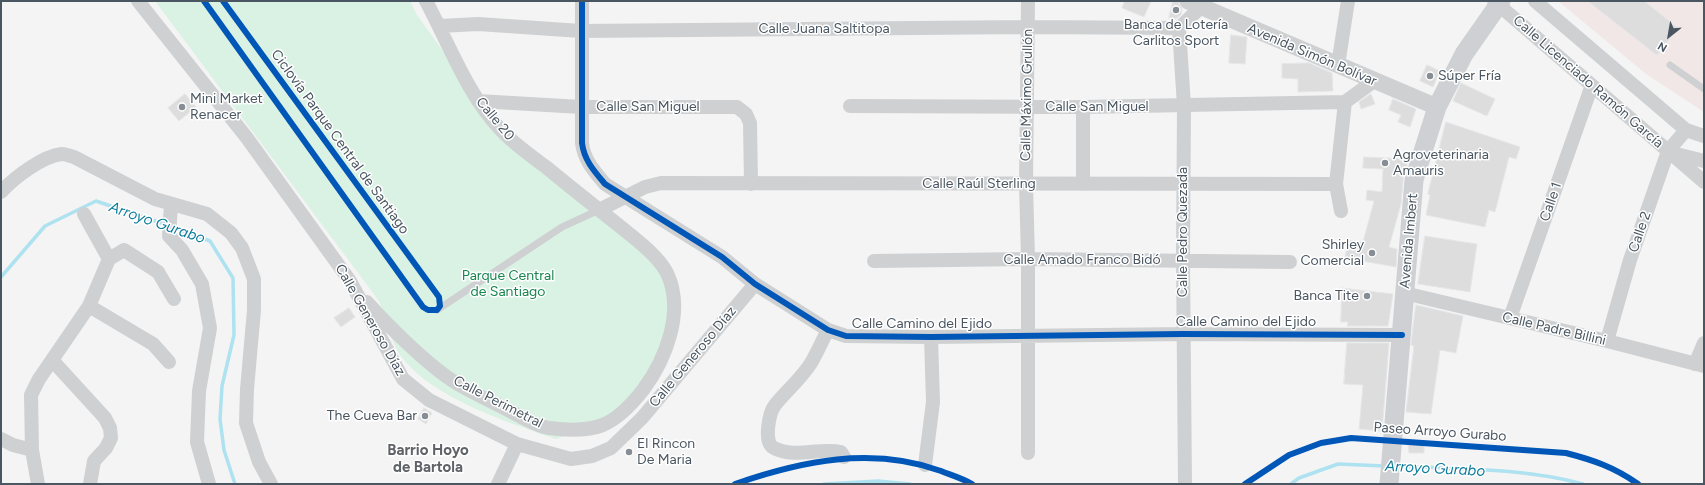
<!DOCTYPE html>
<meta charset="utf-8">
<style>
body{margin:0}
#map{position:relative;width:1705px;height:485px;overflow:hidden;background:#f4f4f4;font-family:Figtree,sans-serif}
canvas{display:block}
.frame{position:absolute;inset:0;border:2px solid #4a5661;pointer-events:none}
.north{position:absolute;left:1649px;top:16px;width:40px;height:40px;-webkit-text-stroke:3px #fff;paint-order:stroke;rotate:211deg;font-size:11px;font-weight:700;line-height:16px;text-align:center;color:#4a5661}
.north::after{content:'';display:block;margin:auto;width:14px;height:18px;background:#4a5661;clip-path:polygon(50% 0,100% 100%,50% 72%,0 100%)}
</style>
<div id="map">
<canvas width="1705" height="485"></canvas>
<div class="frame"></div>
<div class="north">N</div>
</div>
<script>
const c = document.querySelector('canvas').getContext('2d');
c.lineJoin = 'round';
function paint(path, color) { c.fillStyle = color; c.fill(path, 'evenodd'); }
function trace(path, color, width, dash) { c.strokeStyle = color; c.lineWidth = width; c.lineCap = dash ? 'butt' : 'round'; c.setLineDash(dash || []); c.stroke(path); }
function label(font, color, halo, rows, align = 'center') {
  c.font = font + ' Figtree,sans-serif'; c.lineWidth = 3; c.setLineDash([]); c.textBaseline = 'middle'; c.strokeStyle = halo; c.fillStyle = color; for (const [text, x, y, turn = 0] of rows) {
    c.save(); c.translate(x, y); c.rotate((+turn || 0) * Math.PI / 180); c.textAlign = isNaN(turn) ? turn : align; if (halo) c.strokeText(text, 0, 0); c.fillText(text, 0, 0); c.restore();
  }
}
paint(new Path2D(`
 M 1558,1 L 1704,1 L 1704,112 L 1646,74 Z`), '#f1e7e6');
paint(new Path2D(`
 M 155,1 L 410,1 L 417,15 L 492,119 L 667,272 L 668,343 L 653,374 L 614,412 L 582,430 L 556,439 C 507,422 431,398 400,355 C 393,345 384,314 379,301 Z`), '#d9f2e3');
trace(new Path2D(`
 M 173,227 L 210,241 L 233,278 L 234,335 L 222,386 L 220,419 L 224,450 L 235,484
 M 1,277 L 45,226 L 96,201 L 167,225
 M 1396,466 C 1457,469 1524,468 1583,484
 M 824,484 L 878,481 L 910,484
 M 1291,484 L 1299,478 L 1338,464 L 1385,466`), '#aee2f0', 3.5);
const building = new Path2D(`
 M 1125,1 L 1151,1 L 1144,17 L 1122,8 Z
 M 1173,1 L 1178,1 L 1182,9 L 1181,15 L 1176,19 L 1169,18 Z
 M 1588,1 L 1644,1 L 1678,28 L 1657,55 Z
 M 1231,35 L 1247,37 L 1245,64 L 1229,63 Z
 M 1309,63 L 1332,73 L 1333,91 L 1298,92 L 1298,79 L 1282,78 L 1282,64 Z
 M 1427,65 L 1440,71 L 1433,87 L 1420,81 Z
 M 1461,83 L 1495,99 L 1487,116 L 1453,101 Z
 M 185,94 L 196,107 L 179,121 L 168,108 Z
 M 1371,94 L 1375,104 L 1361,109 L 1359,102 Z
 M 1393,99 L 1416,109 L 1410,127 L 1398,122 L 1401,115 L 1389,110 Z
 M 1446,122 L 1520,147 L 1516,159 L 1509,157 L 1495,212 L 1489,210 L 1485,227 L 1426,215 L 1430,195 L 1428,194 Z
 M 1364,157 L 1407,159 L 1407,167 L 1406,170 L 1404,170 L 1401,204 L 1389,247 L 1397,249 L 1396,267 L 1345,258 L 1348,240 L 1363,242 L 1374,201 L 1366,200 L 1367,190 L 1382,192 L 1383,169 L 1363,168 Z
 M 1425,236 L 1477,244 L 1470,292 L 1418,284 Z
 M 1342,288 L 1393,294 L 1388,326 L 1347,326 L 1348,322 L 1341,322 Z
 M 1416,305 L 1463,316 L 1456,353 L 1440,350 L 1431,414 L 1406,412 L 1414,346 L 1411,345 Z
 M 349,308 L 355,317 L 341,327 L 334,318 Z
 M 1347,343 L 1389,343 L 1382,431 L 1359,429 L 1363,385 L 1344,384 Z
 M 424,408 L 432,413 L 426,424 L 418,419 Z
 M 1424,443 L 1424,453 L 1409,453 L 1408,444 Z`);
paint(building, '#ddddde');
trace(building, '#e5e6e7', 1);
trace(new Path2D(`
 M 1670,65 L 1704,89
 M 437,310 L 562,227 L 599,210`), '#ced0d2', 7);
trace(new Path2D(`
 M 138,1 L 247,138 L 350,281 L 403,379 L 429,400 L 517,444 L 571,459 L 592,456 L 611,448 L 642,418 L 755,284
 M 582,1 L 582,143 C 584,160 594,171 605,184 L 722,257 L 755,284 L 828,330 L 846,336 L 931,337 L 1183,334 L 1402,335
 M 1494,1 L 1704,182
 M 1535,1 L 1686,130 L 1704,136
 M 440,26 L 478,24 L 581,31 L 1028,27 L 1179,28 L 1201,7
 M 1179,28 L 1184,106 L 1183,260 L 1185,484
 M 1338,65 L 1348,1
 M 478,101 L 581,107 L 737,107 L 746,114 L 750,123 L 751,184
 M 850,106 L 1083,107 L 1345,102
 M 1083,107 L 1083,184
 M 1672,153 L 1704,161
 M 1,192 C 14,178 42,156 62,154 C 65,154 70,156 74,157 L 155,199 L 207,214 L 231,233 L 242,248 L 254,279 L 254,310 L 247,389 L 246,423 L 259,462 L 271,484
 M 171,204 L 169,236 L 182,250 L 202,284 L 210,328 L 199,391 L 197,442 L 209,484
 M 599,210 L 645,187 L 661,183 L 1336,184
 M 1341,211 L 1336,184 L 1345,102 L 1374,81
 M 84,214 L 109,259 L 124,250 L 158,272 L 174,299
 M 874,261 L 1028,259 L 1290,262
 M 1404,293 L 1607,341 L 1704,366
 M 367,302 C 387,325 427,364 453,381 C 470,392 489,400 508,410 C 520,416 535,426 549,428 C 595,434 614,427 643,390 C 666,359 685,311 667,273 C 658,255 633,237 617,224 C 593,205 569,186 546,167 C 530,155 514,144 501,130 C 467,94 449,44 426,1
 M 89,306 L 153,344 L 169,362
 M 1510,318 L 1592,85
 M 828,330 C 822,341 817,353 811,363 C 801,379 786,391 775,405 C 769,413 763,443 774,448 C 795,459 819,447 841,452 L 844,457
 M 1607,341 L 1630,260 L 1668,151 L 1686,130
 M 52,360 L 105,418 L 110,428 L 111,438 L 106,448 L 94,461 L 90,484
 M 1695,364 L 1704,343
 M 1,439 L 13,445 L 32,450
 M 1028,453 L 1028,259 L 1026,184 L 1028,1
 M 925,465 L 933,402 L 931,337
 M 38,484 L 32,450 L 31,395 L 39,379 L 89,306 L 109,259
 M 498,484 L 517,444`), '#ced0d2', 14);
trace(new Path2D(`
 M 1188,1 L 1437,107`), '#ced0d2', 17);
trace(new Path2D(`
 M 1389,484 L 1414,180 L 1437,107 L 1464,54 L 1501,1`), '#ced0d4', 19);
trace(new Path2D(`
 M 204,1 L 423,307 L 428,310 L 437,310 L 440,306 L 439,297 L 223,1
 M 582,1 L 582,143 C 584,160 594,171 605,184 L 722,257 L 755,284 L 828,330 L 846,336 L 931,337 L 1183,334 L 1402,335
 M 735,484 C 801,461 872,446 941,471 C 951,475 962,478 972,484
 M 1245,484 L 1289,455 L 1321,443 L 1351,438 L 1566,453 C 1593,460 1614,467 1638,484`), '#0057b8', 6);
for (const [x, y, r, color] of [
 [1176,10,4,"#868d94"],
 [1430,76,4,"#868d94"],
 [182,107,4,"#868d94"],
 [1385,163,4,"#868d94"],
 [1372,253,4,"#868d94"],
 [1367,296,4,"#868d94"],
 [425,416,4,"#868d94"],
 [629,452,4,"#868d94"]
]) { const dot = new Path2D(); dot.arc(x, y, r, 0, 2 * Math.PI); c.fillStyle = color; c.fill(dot); trace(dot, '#fff', 1.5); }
label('14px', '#4a5661', '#fff', [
 ["Banca de Lotería",1176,25,"center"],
 ["Carlitos Sport",1176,41,"center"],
 ["Súper Fría",1438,76],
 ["Mini Market",190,99],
 ["Renacer",190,115],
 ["Agroveterinaria",1393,155],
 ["Amauris",1393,171],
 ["Shirley",1364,245,"right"],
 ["Comercial",1364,261,"right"],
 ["Banca Tite",1359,296,"right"],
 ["The Cueva Bar",417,416,"right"],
 ["El Rincon",637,444],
 ["De Maria",637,460]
], 'left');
label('14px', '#4a5661', '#fff', [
 ["Calle Juana Saltitopa",824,29],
 ["Avenida Simón Bolívar",1312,55,23],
 ["Calle Licenciado Ramón García",1588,82,41],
 ["Calle Máximo Grullón",1027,95,-89],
 ["Calle San Miguel",648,107],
 ["Calle San Miguel",1097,107],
 ["Calle 20",495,119,50],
 ["Ciclovía Parque Central de Santiago",340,142,54],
 ["Calle Raúl Sterling",979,184],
 ["Calle 1",1551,202,-71],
 ["Calle Pedro Quezada",1183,232,-90],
 ["Calle 2",1640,232,-71],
 ["Avenida Imbert",1409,241,-85],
 ["Calle Amado Franco Bidó",1082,260],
 ["Calle Generoso Díaz",370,320,60],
 ["Calle Camino del Ejido",1246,322],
 ["Calle Camino del Ejido",922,324],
 ["Calle Padre Billini",1554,329,13],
 ["Calle Generoso Díaz",693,357,-50],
 ["Calle Perimetral",498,402,27],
 ["Paseo Arroyo Gurabo",1440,432,4]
]);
label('14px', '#17864f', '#fff', [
 ["Parque Central",508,276],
 ["de Santiago",508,292]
]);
label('italic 15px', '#0c7c9b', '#fff', [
 ["Arroyo Gurabo",157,223,19],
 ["Arroyo Gurabo",1435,469,3]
]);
label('bold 15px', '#5f6368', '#fff', [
 ["Barrio Hoyo",428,451],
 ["de Bartola",428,468]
]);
</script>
